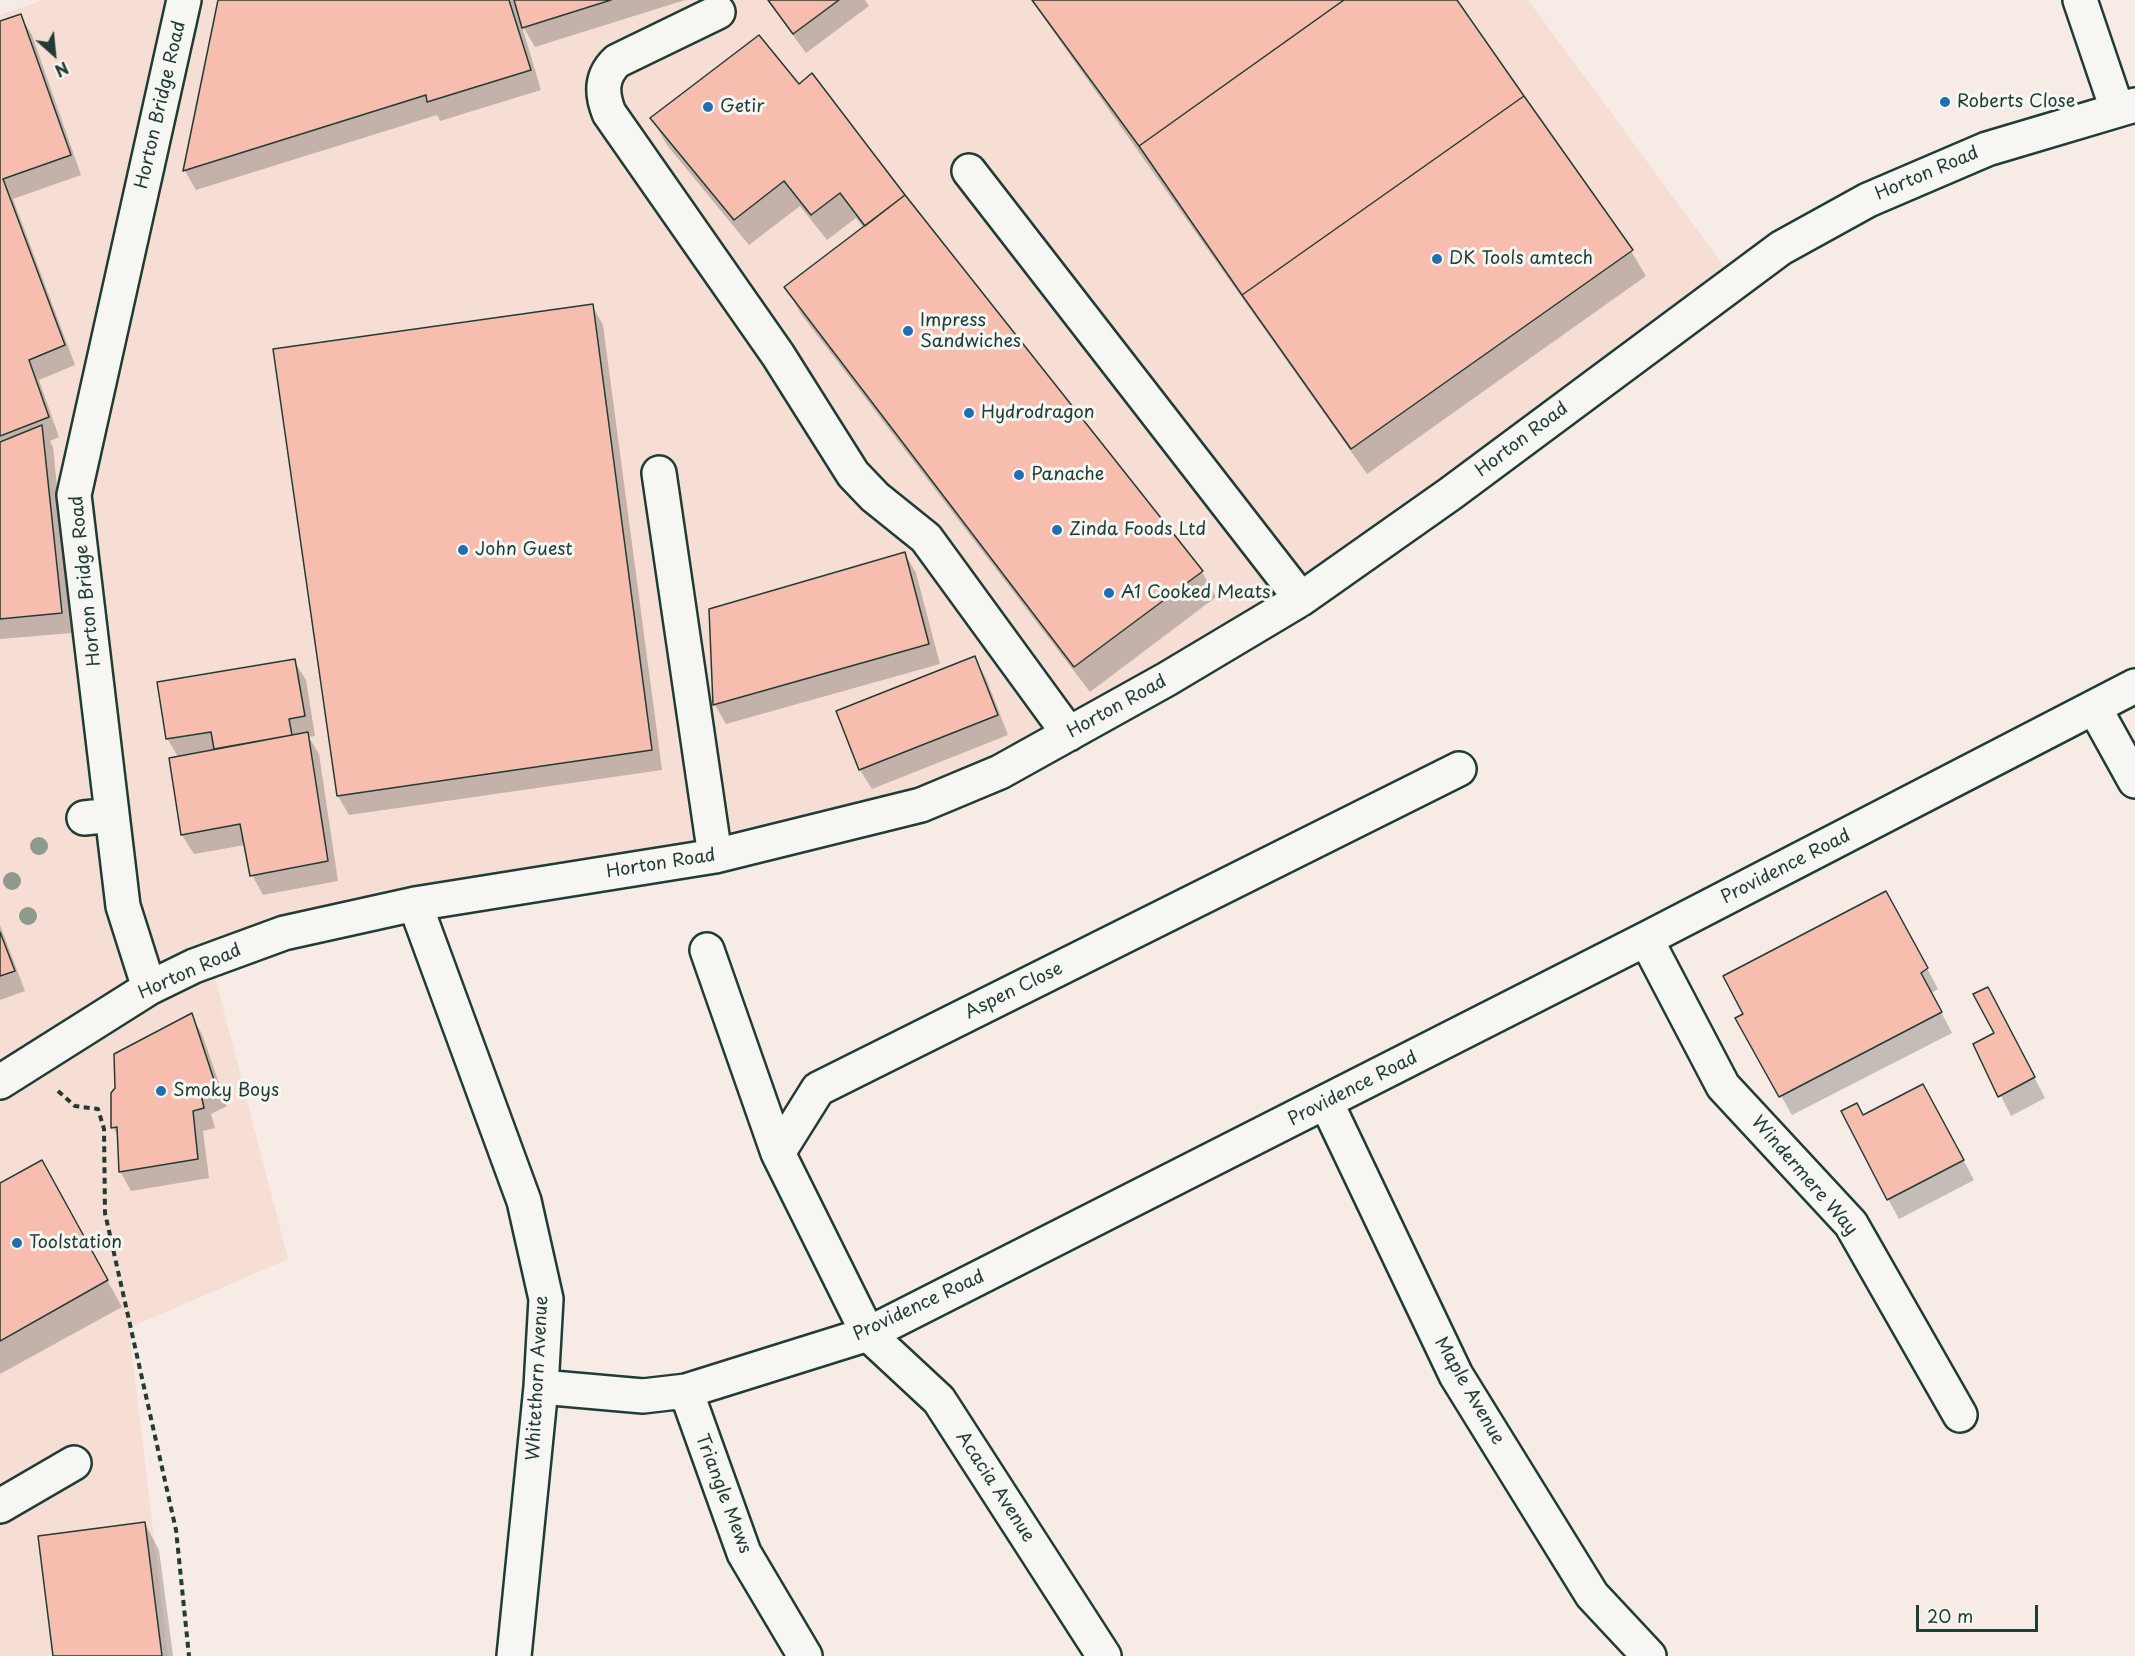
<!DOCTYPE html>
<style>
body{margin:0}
#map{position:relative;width:2135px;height:1656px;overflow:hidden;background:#f6ebe5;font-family:"Playpen Sans",sans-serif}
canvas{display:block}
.north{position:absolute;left:24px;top:24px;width:60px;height:60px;-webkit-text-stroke:4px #f6f6f2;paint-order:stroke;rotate:153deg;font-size:16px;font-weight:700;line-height:24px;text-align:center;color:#1f3d34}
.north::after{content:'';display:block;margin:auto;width:21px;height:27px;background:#1f3d34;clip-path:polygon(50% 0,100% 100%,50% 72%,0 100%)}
.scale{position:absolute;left:1916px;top:1605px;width:122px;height:27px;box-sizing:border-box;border:3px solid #1f3d34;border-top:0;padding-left:8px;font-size:18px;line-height:21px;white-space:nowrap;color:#1f3d34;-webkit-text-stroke:4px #f6f6f2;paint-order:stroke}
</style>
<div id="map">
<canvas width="2135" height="1656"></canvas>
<div class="north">N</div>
<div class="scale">20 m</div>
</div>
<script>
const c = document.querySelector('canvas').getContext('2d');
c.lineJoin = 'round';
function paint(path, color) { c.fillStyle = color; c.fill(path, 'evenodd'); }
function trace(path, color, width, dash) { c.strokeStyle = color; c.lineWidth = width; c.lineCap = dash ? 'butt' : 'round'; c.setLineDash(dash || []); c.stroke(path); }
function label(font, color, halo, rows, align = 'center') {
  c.font = font + ' "Playpen Sans",sans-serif'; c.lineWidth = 6; c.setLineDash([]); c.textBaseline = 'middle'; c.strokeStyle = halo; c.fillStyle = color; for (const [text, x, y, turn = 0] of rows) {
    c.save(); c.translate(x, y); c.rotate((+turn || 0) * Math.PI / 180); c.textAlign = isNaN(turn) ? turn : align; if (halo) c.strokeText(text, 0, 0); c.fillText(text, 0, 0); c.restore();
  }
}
paint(new Path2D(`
 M 43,0 L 1528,0 L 1732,277 L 1280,601 L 1044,740 L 919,792 L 695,844 L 280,923 L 0,1076 L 0,15 Z
 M 213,969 L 288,1259 L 129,1328 L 168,1656 L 0,1656 L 0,1081 Z`), '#f6ded5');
paint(new Path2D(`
 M 220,0 L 685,0 L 535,47 L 521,23 L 541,90 L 440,121 L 437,115 L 196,190 L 185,171 Z
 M 767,0 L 865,0 L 869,6 L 806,53 Z
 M 1031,0 L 1454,0 L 1631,251 L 1646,276 L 1367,474 Z
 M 20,16 L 32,35 L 81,175 L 13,199 L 75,365 L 39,380 L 59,437 L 50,441 L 53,447 L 72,633 L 0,639 L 0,23 Z
 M 812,75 L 1202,572 L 1216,597 L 1090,692 L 801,314 L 786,288 L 864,228 L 856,218 L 827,240 L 800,206 L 749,245 L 667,145 L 652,119 L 799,86 Z
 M 592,305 L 603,325 L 662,770 L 349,815 L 338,796 Z
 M 905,554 L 916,573 L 940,664 L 726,724 L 715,705 L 710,610 Z
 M 974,658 L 986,678 L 1008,735 L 872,789 L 860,770 L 838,712 Z
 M 294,661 L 306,680 L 315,736 L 309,737 L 319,754 L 338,881 L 263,895 L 252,875 L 245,845 L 194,854 L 182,835 L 178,757 L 167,738 Z
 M 1897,912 L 1938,989 L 1931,993 L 1952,1033 L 1792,1115 L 1737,1019 Z
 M 0,925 L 25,991 L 0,1000 Z
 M 1998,1008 L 2045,1098 L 2011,1116 L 1975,1044 L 1996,1034 Z
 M 191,1015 L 202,1034 L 227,1106 L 211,1114 L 215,1128 L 203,1131 L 209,1178 L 131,1191 L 120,1171 L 119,1138 L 113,1127 Z
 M 1934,1105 L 1974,1180 L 1899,1219 L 1888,1199 L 1863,1116 Z
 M 0,1185 L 56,1188 L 122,1307 L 0,1374 Z
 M 145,1524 L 159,1550 L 173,1656 L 54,1656 Z`), '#0003');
const building = new Path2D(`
 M 218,0 L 509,0 L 531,70 L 427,102 L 426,95 L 183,171 Z
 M 514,0 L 611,0 L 522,28 Z
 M 768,0 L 839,0 L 793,34 Z
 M 1032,0 L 1344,0 L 1139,146 Z
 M 1344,0 L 1457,0 L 1524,96 L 1242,295 L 1139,146 Z
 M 21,14 L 71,155 L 3,179 L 65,345 L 29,360 L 49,417 L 0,436 L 0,21 Z
 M 759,35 L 799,84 L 812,73 L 905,195 L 865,226 L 840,193 L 811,215 L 784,181 L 734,220 L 650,118 Z
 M 1524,96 L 1633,250 L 1351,449 L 1242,295 Z
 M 905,195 L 1203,571 L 1074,667 L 784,287 Z
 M 593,304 L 652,750 L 337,796 L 273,349 Z
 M 42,425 L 62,613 L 0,619 L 0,442 Z
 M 905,552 L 929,644 L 713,705 L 709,609 Z
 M 975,656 L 998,715 L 859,770 L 836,711 Z
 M 295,659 L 305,716 L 289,719 L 292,735 L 214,749 L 211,732 L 166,739 L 157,682 Z
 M 308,732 L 328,861 L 250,876 L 240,824 L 181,835 L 169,758 Z
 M 1886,891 L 1928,968 L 1921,973 L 1942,1012 L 1779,1097 L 1735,1018 L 1743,1014 L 1723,976 Z
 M 0,932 L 15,971 L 0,976 Z
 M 1988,987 L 2035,1077 L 1998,1097 L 1973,1044 L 1994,1033 L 1973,994 Z
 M 192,1013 L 216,1086 L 201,1094 L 204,1108 L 193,1111 L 198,1159 L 119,1172 L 117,1127 L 111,1128 L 111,1093 L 115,1088 L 114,1054 Z
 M 1923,1084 L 1964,1160 L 1887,1200 L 1841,1111 L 1857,1103 L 1863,1115 Z
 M 42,1160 L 108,1280 L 0,1341 L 0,1183 Z
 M 145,1522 L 162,1656 L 53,1656 L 38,1536 Z`);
paint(building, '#f7beaf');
trace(building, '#1f3d34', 1.5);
const minor = new Path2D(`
 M 2080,0 L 2117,109
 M 718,12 L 617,61 C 601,76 601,93 609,113 L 778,355 L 853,474 L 875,497 L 926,538 L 1069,734
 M 969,171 L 1301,599
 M 659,473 L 715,856
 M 2094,707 L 2135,781
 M 84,818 L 112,815
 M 415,904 L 524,1201 L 546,1299 L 541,1387 L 514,1656
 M 1646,939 L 1723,1086 L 1851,1224 L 1960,1415
 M 707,950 L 778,1153
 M 149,988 L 123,906 L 74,495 L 184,0
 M 0,1082 L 149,988 L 194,966 L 284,933 L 415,904 L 715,856 L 921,805 L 1000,772 L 1167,679 L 1301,599 L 1450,494 L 1781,248 L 1868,200 L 1987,149 L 2135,105
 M 1326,1102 L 1456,1375 L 1592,1595 L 1649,1656
 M 541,1387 L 643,1396 L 686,1391 L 868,1334 L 1646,939 L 2135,686
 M 686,1391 L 744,1553 L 805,1656
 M 0,1506 L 74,1463
 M 1104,1656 L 939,1400 L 868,1334 L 778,1153 L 818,1089 L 1459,769`);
trace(minor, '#1f3d34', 38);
trace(new Path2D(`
 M 58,1091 L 75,1106 L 98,1109 L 104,1129 L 105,1213 L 176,1530 L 189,1656`), '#1f3d34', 4, [6, 4.5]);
trace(minor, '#f6f6f2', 33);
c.fillStyle = '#8e9a8d';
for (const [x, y] of [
 [39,846],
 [12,881],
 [28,916]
]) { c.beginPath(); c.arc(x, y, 9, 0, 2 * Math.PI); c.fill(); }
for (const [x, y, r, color] of [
 [1945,102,6,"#1f6fb2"],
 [708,107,6,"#1f6fb2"],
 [1437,259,6,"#1f6fb2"],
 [908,331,6,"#1f6fb2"],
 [969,413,6,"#1f6fb2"],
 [1019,475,6,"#1f6fb2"],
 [1057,530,6,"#1f6fb2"],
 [463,550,6,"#1f6fb2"],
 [1109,593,6,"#1f6fb2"],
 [161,1091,6,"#1f6fb2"],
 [17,1243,6,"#1f6fb2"]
]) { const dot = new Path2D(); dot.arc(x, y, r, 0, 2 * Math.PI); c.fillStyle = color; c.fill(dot); trace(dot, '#f6f6f2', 2); }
label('18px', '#1f3d34', '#f6f6f2', [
 ["Roberts Close",1957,102],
 ["Getir",720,107],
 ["DK Tools amtech",1449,259],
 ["Impress",920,321],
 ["Sandwiches",920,342],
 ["Hydrodragon",981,413],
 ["Panache",1031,475],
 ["Zinda Foods Ltd",1069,530],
 ["John Guest",475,550],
 ["A1 Cooked Meats",1121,593],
 ["Smoky Boys",173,1091],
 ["Toolstation",29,1243]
], 'left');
label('18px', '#1f3d34', '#f6f6f2', [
 ["Horton Bridge Road",161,105,-77],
 ["Horton Road",1927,174,-23],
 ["Horton Road",1522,440,-37],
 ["Horton Bridge Road",86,581,-96],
 ["Horton Road",1117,707,-29],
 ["Horton Road",661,864,-9],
 ["Providence Road",1786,867,-27],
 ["Horton Road",190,972,-24],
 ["Aspen Close",1014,991,-26],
 ["Providence Road",1353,1089,-27],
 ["Windermere Way",1804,1176,49],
 ["Providence Road",919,1306,-25],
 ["Whitethorn Avenue",538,1378,-87],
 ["Maple Avenue",1469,1391,60],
 ["Acacia Avenue",995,1487,57],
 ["Triangle Mews",723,1494,69]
]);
</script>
